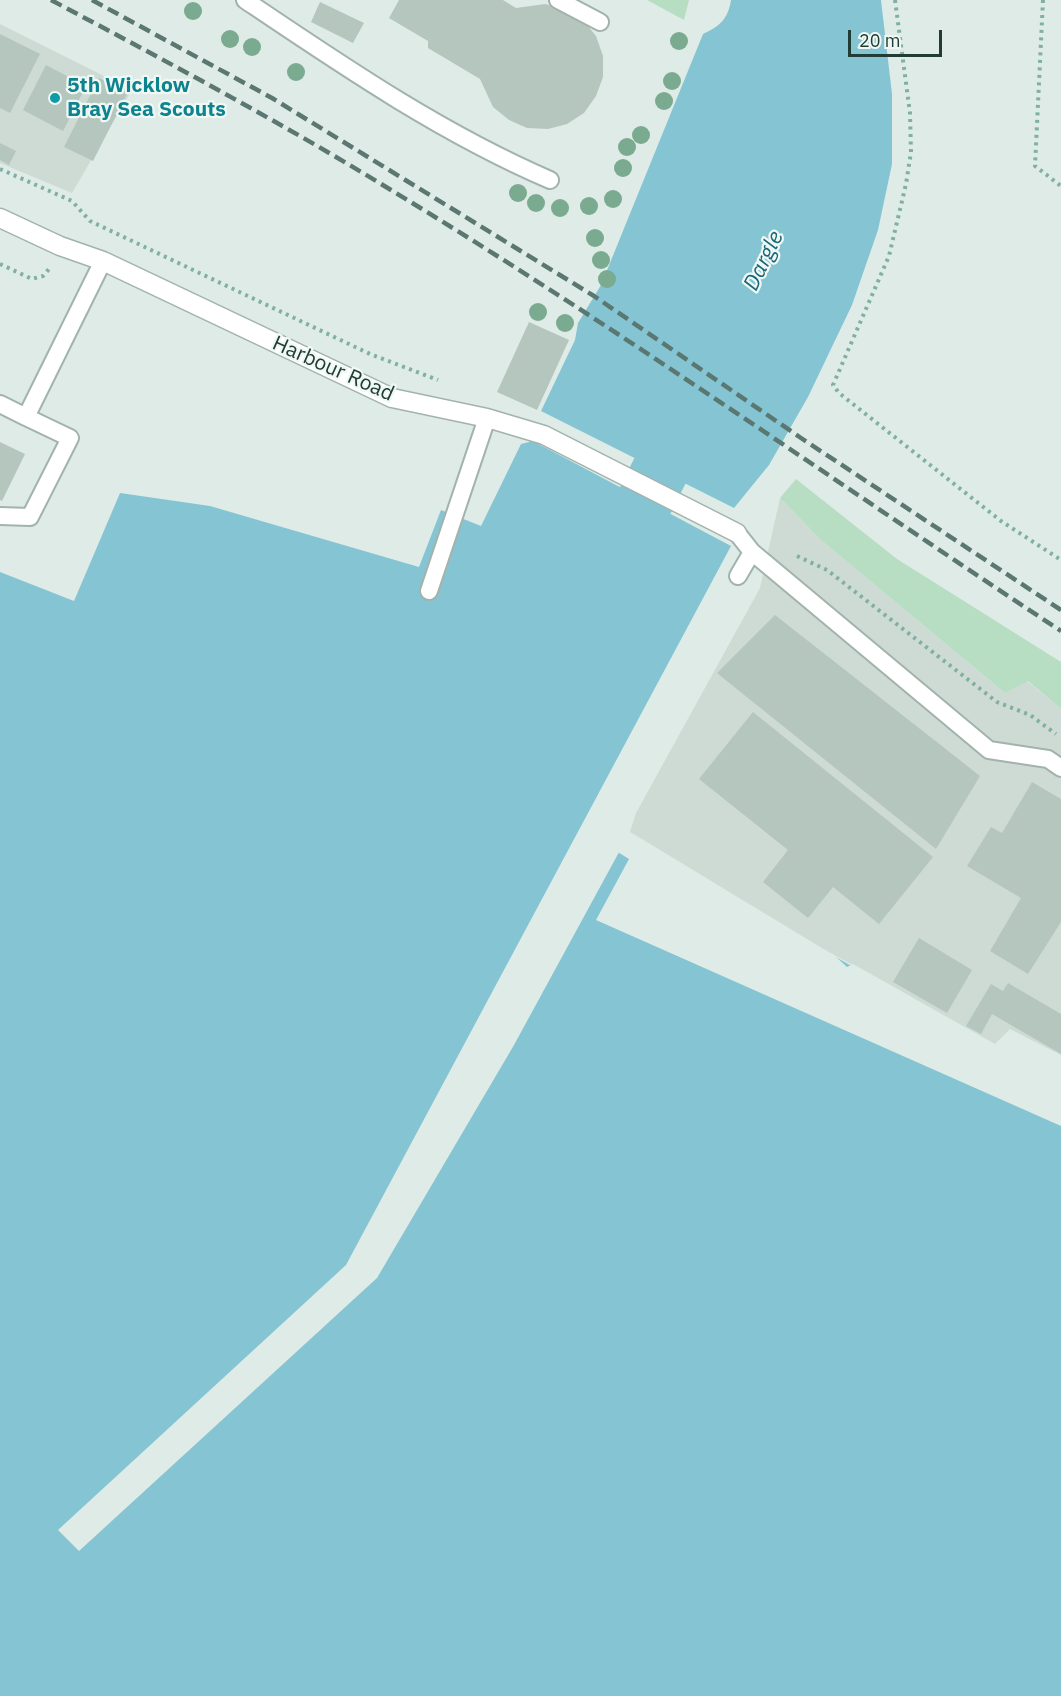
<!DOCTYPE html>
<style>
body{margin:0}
#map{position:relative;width:1061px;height:1696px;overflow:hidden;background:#dfebe6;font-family:"IBM Plex Sans",sans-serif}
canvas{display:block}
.scale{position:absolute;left:848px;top:30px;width:94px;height:27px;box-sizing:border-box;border:3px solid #203c35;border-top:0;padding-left:8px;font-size:18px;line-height:21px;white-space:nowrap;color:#203c35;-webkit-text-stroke:4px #f0f8f4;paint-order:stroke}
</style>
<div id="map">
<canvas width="1061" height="1696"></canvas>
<div class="scale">20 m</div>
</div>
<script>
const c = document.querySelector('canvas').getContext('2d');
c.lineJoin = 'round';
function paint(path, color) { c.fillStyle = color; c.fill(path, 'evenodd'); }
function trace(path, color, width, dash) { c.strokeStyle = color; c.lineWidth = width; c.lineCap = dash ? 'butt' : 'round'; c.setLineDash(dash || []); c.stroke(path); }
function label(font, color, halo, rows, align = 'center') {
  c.font = font + ' "IBM Plex Sans",sans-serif'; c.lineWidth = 4.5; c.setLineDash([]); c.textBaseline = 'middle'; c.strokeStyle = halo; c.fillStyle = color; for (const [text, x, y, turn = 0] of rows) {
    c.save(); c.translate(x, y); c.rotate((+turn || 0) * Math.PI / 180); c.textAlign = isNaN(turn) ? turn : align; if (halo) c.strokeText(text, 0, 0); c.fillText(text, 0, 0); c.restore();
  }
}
paint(new Path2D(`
 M 0,24 L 132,90 L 72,193 L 0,163 Z
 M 780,498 L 821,540 L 1005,693 L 1027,681 L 1061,709 L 1061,1058 L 995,1048 L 893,987 L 792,932 L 630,832 L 636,813 L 760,588 Z`), '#cedbd5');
paint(new Path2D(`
 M 647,0 L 689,0 L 684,20 Z
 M 796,479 L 897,559 L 1061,662 L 1061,709 L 1028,681 L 1005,693 L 821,540 L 780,498 Z`), '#b7dec3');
paint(new Path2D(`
 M 731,0 L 881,0 L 892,94 L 892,164 L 878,230 L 852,305 L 808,397 L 769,465 L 734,508 L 541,411 L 575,340 L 578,323 L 601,285 L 703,34 C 720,26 728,19 731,0 Z
 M 533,441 L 731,546 L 346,1265 L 58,1530 L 79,1551 L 377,1278 L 514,1045 L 630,832 L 792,932 L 995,1048 L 1061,1058 L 1061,1696 L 0,1696 L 0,572 L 74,601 L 120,493 L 210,506 L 419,567 L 441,510 L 481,526 L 521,444 Z`), '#85c5d3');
paint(new Path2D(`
 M 627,830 L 835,956 L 847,967 L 853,964 L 995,1044 L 1010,1029 L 1061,1055 L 1061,1126 L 596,920 L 629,859 L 616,851 Z`), '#dfebe6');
trace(new Path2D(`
 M 646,499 L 694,402`), '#85c5d3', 57);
paint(new Path2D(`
 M 399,0 L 503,0 L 516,8 L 545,4 L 565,9 L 583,20 L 596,36 L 603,56 L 603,77 L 596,96 L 584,113 L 567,124 L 548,129 L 527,128 L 509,120 L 493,107 L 480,79 L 428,48 L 428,41 L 389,18 Z
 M 320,2 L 364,23 L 353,43 L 311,22 Z
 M 0,34 L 40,54 L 10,113 L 0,108 Z
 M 46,65 L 86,86 L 63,131 L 23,110 Z
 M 99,78 L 128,92 L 93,161 L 64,147 Z
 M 0,143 L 16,151 L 9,165 L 0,160 Z
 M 529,322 L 569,340 L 537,410 L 497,392 Z
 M 0,442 L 25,454 L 2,501 L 0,500 Z
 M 775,615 L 980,776 L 936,849 L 717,673 Z
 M 753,712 L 933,857 L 879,924 L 833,887 L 808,918 L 763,882 L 788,850 L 699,779 Z
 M 1032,782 L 1061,799 L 1061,922 L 1028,974 L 990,951 L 1021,898 L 967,866 L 991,827 L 1002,833 Z
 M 919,938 L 972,970 L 947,1013 L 893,982 Z
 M 1008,983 L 1061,1014 L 1061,1054 L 992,1014 L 981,1034 L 966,1026 L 991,984 L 1003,991 Z`), '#b5c6bf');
const lane = new Path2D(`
 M 245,0 C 343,66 441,133 550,180
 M 558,0 L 600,22
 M 0,404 L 26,417
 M 0,516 L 30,517 L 70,438 L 26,417 L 103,261
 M 737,533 L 752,552 L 989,750 L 1048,759 L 1061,768
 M 738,576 L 752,552
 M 429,591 L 487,418`);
const street = new Path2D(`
 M 0,218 L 60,246 L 103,261 L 392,398 L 487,418 L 544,435 L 737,533`);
trace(lane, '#a2b3ad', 20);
trace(street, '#a2b3ad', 21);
trace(new Path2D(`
 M 895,0 L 910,113 L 911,152 L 906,184 L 889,256 L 833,385 L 839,393 L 1001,521 L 1061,560
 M 1043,0 L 1035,166 L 1061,186
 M 0,169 L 72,201 L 90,221 L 370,354 L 438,380
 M 0,264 L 32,279 L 43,276 L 49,269
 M 797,556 L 827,570 L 997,702 L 1030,715 L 1056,734`), '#7fb0a2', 4, [3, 4.5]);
trace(lane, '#fff', 16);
trace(street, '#fff', 18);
trace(new Path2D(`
 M 51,0 C 166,61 280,122 391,190 C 620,329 838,484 1061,631
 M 92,0 L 272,98 L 594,296 L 801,438 L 1061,610`), '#5a7871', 4.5, [12, 6]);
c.fillStyle = '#7aaa8f';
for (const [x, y] of [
 [193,11],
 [230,39],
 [679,41],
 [252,47],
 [296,72],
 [672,81],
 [664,101],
 [641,135],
 [627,147],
 [623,168],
 [518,193],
 [613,199],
 [536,203],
 [589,206],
 [560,208],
 [595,238],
 [601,260],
 [607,279],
 [538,312],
 [565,323]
]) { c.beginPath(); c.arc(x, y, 9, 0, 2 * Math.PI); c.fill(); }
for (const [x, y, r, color] of [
 [55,98,6,"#0f9aa8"]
]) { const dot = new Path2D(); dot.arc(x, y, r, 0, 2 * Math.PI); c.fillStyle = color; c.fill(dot); trace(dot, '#f0f8f4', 2); }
label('bold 21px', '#0d838f', '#f0f8f4', [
 ["5th Wicklow",67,86],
 ["Bray Sea Scouts",67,110]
], 'left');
label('21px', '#203c35', '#f0f8f4', [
 ["Harbour Road",333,369,24]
]);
label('italic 22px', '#18677a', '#f0f8f4', [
 ["Dargle",764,261,-64]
]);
</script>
